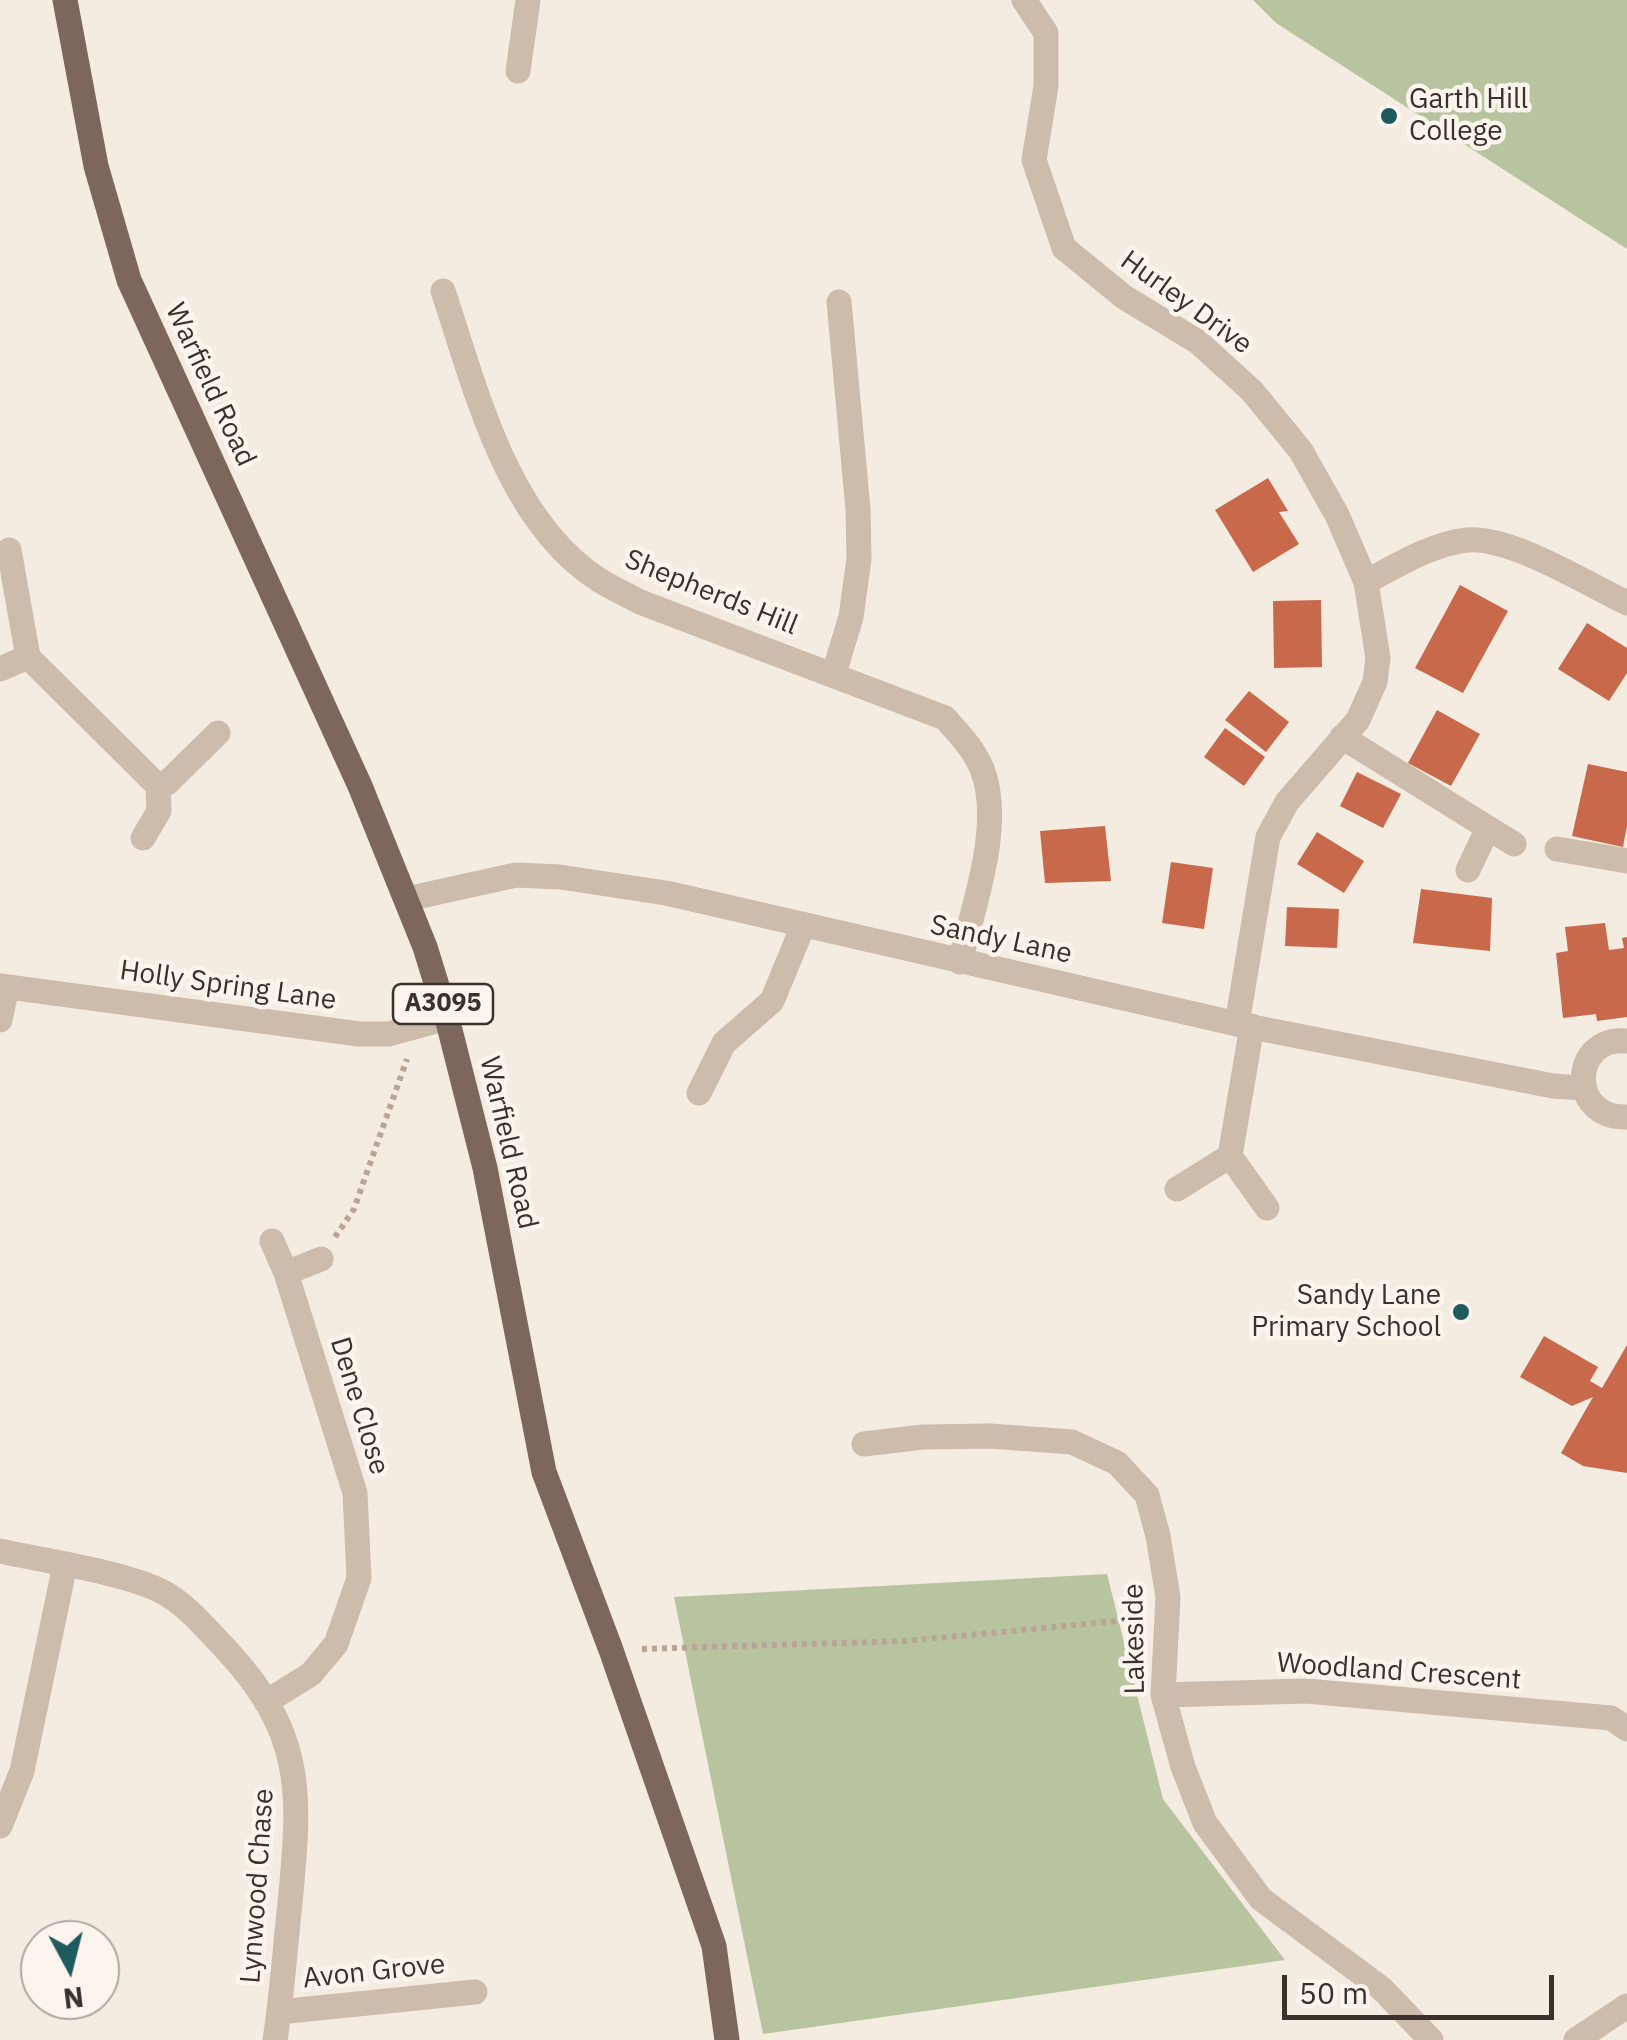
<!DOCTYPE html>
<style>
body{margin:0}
#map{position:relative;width:1627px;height:2040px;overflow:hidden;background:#f4ebe1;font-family:"IBM Plex Sans",sans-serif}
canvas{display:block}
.north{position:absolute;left:20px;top:1920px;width:100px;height:100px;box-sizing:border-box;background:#fbf5ee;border:2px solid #aea6a0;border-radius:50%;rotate:173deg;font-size:28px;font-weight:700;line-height:40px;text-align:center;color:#3b302b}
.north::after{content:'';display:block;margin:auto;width:35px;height:45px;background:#1f5a5e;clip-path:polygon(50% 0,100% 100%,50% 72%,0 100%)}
.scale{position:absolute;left:1282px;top:1975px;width:272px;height:45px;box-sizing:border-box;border:5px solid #3b302b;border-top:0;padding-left:12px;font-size:30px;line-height:35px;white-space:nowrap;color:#3b302b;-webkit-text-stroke:8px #fbf5ee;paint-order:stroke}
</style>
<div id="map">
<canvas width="1627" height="2040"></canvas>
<div class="north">N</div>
<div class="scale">50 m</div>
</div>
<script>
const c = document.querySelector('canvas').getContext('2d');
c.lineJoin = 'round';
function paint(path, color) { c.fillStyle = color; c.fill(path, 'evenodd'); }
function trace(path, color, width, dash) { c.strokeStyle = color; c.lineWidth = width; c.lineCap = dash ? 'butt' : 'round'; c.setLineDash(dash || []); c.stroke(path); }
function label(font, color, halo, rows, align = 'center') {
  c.font = font + ' "IBM Plex Sans",sans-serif'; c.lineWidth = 9; c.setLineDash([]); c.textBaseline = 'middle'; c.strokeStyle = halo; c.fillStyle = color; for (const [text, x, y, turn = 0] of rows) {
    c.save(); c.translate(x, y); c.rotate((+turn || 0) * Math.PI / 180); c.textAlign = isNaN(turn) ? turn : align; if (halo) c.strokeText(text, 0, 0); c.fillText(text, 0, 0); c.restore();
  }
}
paint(new Path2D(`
 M 1253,0 L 1627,0 L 1627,249 L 1276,23 Z
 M 1107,1574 L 1163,1799 L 1285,1960 L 763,2034 L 674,1597 Z`), '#b8c4a0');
paint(new Path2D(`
 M 1268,478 L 1288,511 L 1279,512 L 1299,544 L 1253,572 L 1215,510 Z
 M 1460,585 L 1508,611 L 1463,693 L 1415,668 Z
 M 1321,600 L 1322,667 L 1274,668 L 1273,601 Z
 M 1587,623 L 1627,648 L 1627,673 L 1609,701 L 1558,669 Z
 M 1249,691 L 1289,722 L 1266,752 L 1225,720 Z
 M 1437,710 L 1480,734 L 1451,786 L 1408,763 Z
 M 1225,728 L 1265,757 L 1244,786 L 1204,757 Z
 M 1588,764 L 1627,772 L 1627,826 L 1623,847 L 1572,836 Z
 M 1357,772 L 1401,794 L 1383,828 L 1340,806 Z
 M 1105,826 L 1111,881 L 1045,883 L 1040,831 Z
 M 1317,832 L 1364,861 L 1344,893 L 1297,864 Z
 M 1171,862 L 1213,868 L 1204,929 L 1162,923 Z
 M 1421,889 L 1492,898 L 1490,951 L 1413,943 Z
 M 1287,907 L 1339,909 L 1337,948 L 1285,946 Z
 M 1605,923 L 1609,950 L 1624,948 L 1622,938 L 1627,937 L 1627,1017 L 1597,1021 L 1596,1014 L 1563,1018 L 1556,953 L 1568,951 L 1565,927 Z
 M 1544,1336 L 1598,1367 L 1590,1381 L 1602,1388 L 1627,1345 L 1627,1473 L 1583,1466 L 1561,1453 L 1593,1397 L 1572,1406 L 1520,1377 Z`), '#c8694b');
trace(new Path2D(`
 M 335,1237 L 354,1209 L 407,1059
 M 642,1649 L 905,1641 L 1139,1619`), '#b9a596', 6, [5, 5]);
trace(new Path2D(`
 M 1024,0 L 1046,33 L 1046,86 L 1034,160 L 1064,248 L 1124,297 L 1198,342 L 1252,391 L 1301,451 L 1337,515 L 1366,582 L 1378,658 L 1375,682 L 1358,720 L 1287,802 L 1268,837 L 1237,1024
 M 518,71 L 528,0
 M 443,291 C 476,389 506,520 599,580 C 612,588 627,595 640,602 L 945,718 C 959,734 974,749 982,769 C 1004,824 973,907 960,962
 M 9,550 L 28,657 L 158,786
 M 1366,582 C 1396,566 1431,544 1467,540 C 1511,536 1587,584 1627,603
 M 0,669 L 28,657
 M 834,673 L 851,617 L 859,559 L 858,509 L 839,302
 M 1342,737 L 1514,844
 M 158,786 L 167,783 L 218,733
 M 143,838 L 159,811 L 158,786
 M 1557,849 L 1627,861
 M 1468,870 L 1488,828
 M 407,899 L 516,875 L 560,877 L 666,893 L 1237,1024 L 1553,1086 L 1583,1088
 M 0,986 L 359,1034 L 389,1034 L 447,1018
 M 0,1020 L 7,987
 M 1252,1026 L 1230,1156 L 1267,1208
 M 1627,1041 C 1571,1035 1567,1119 1627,1117
 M 699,1093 L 724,1043 L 772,1001 L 803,926
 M 1177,1189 L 1230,1156
 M 286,1273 L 321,1259
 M 864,1444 L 923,1437 L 990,1436 L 1072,1442 L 1117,1463 L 1147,1495 L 1158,1536 L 1168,1597 L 1163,1695 L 1183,1767 L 1205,1823 L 1261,1899 L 1381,1988 L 1431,2040
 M 0,1551 C 45,1561 124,1572 163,1592 C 185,1604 203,1625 220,1643 C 305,1732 301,1789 290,1903 C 285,1949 282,1995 275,2040
 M 1163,1695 L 1306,1691 L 1611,1718 L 1627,1729
 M 266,1702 L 311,1674 L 336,1644 L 359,1578 L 355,1493 L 286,1273 L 272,1241
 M 0,1826 L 22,1771 L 65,1565
 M 279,2012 L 475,1992
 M 1576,2040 L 1627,2006`), '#cdbbac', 25);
trace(new Path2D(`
 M 65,0 L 96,166 L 129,280 L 360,786 L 425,947 L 447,1018 L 485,1168 L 544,1472 L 611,1650 L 714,1946 L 727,2040`), '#7d675c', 25);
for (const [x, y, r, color] of [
 [1389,116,10,"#1f5a5e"],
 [1461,1312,10,"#1f5a5e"]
]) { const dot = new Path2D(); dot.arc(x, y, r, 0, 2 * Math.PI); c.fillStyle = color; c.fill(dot); trace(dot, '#fbf5ee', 4); }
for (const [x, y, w] of [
 [443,1004,100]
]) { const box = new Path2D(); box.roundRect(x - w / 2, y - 20, w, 40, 8); c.fillStyle = '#fbf5ee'; c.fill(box); trace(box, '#3b302b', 2.5); }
label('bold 25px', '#3b302b', null, [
 ["A3095",443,1004]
]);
label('28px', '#3b302b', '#fbf5ee', [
 ["Garth Hill",1409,100],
 ["College",1409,132],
 ["Sandy Lane",1441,1296,"right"],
 ["Primary School",1441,1328,"right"]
], 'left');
label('28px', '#3b302b', '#fbf5ee', [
 ["Hurley Drive",1186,303,36],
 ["Warfield Road",210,385,65],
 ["Shepherds Hill",711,593,22],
 ["Sandy Lane",1001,940,12],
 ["Holly Spring Lane",228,986,8],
 ["Warfield Road",508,1143,77],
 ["Dene Close",359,1406,73],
 ["Lakeside",1135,1639,-91],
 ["Woodland Crescent",1399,1672,4],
 ["Lynwood Chase",258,1886,-86],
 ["Avon Grove",374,1972,-6]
]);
</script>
